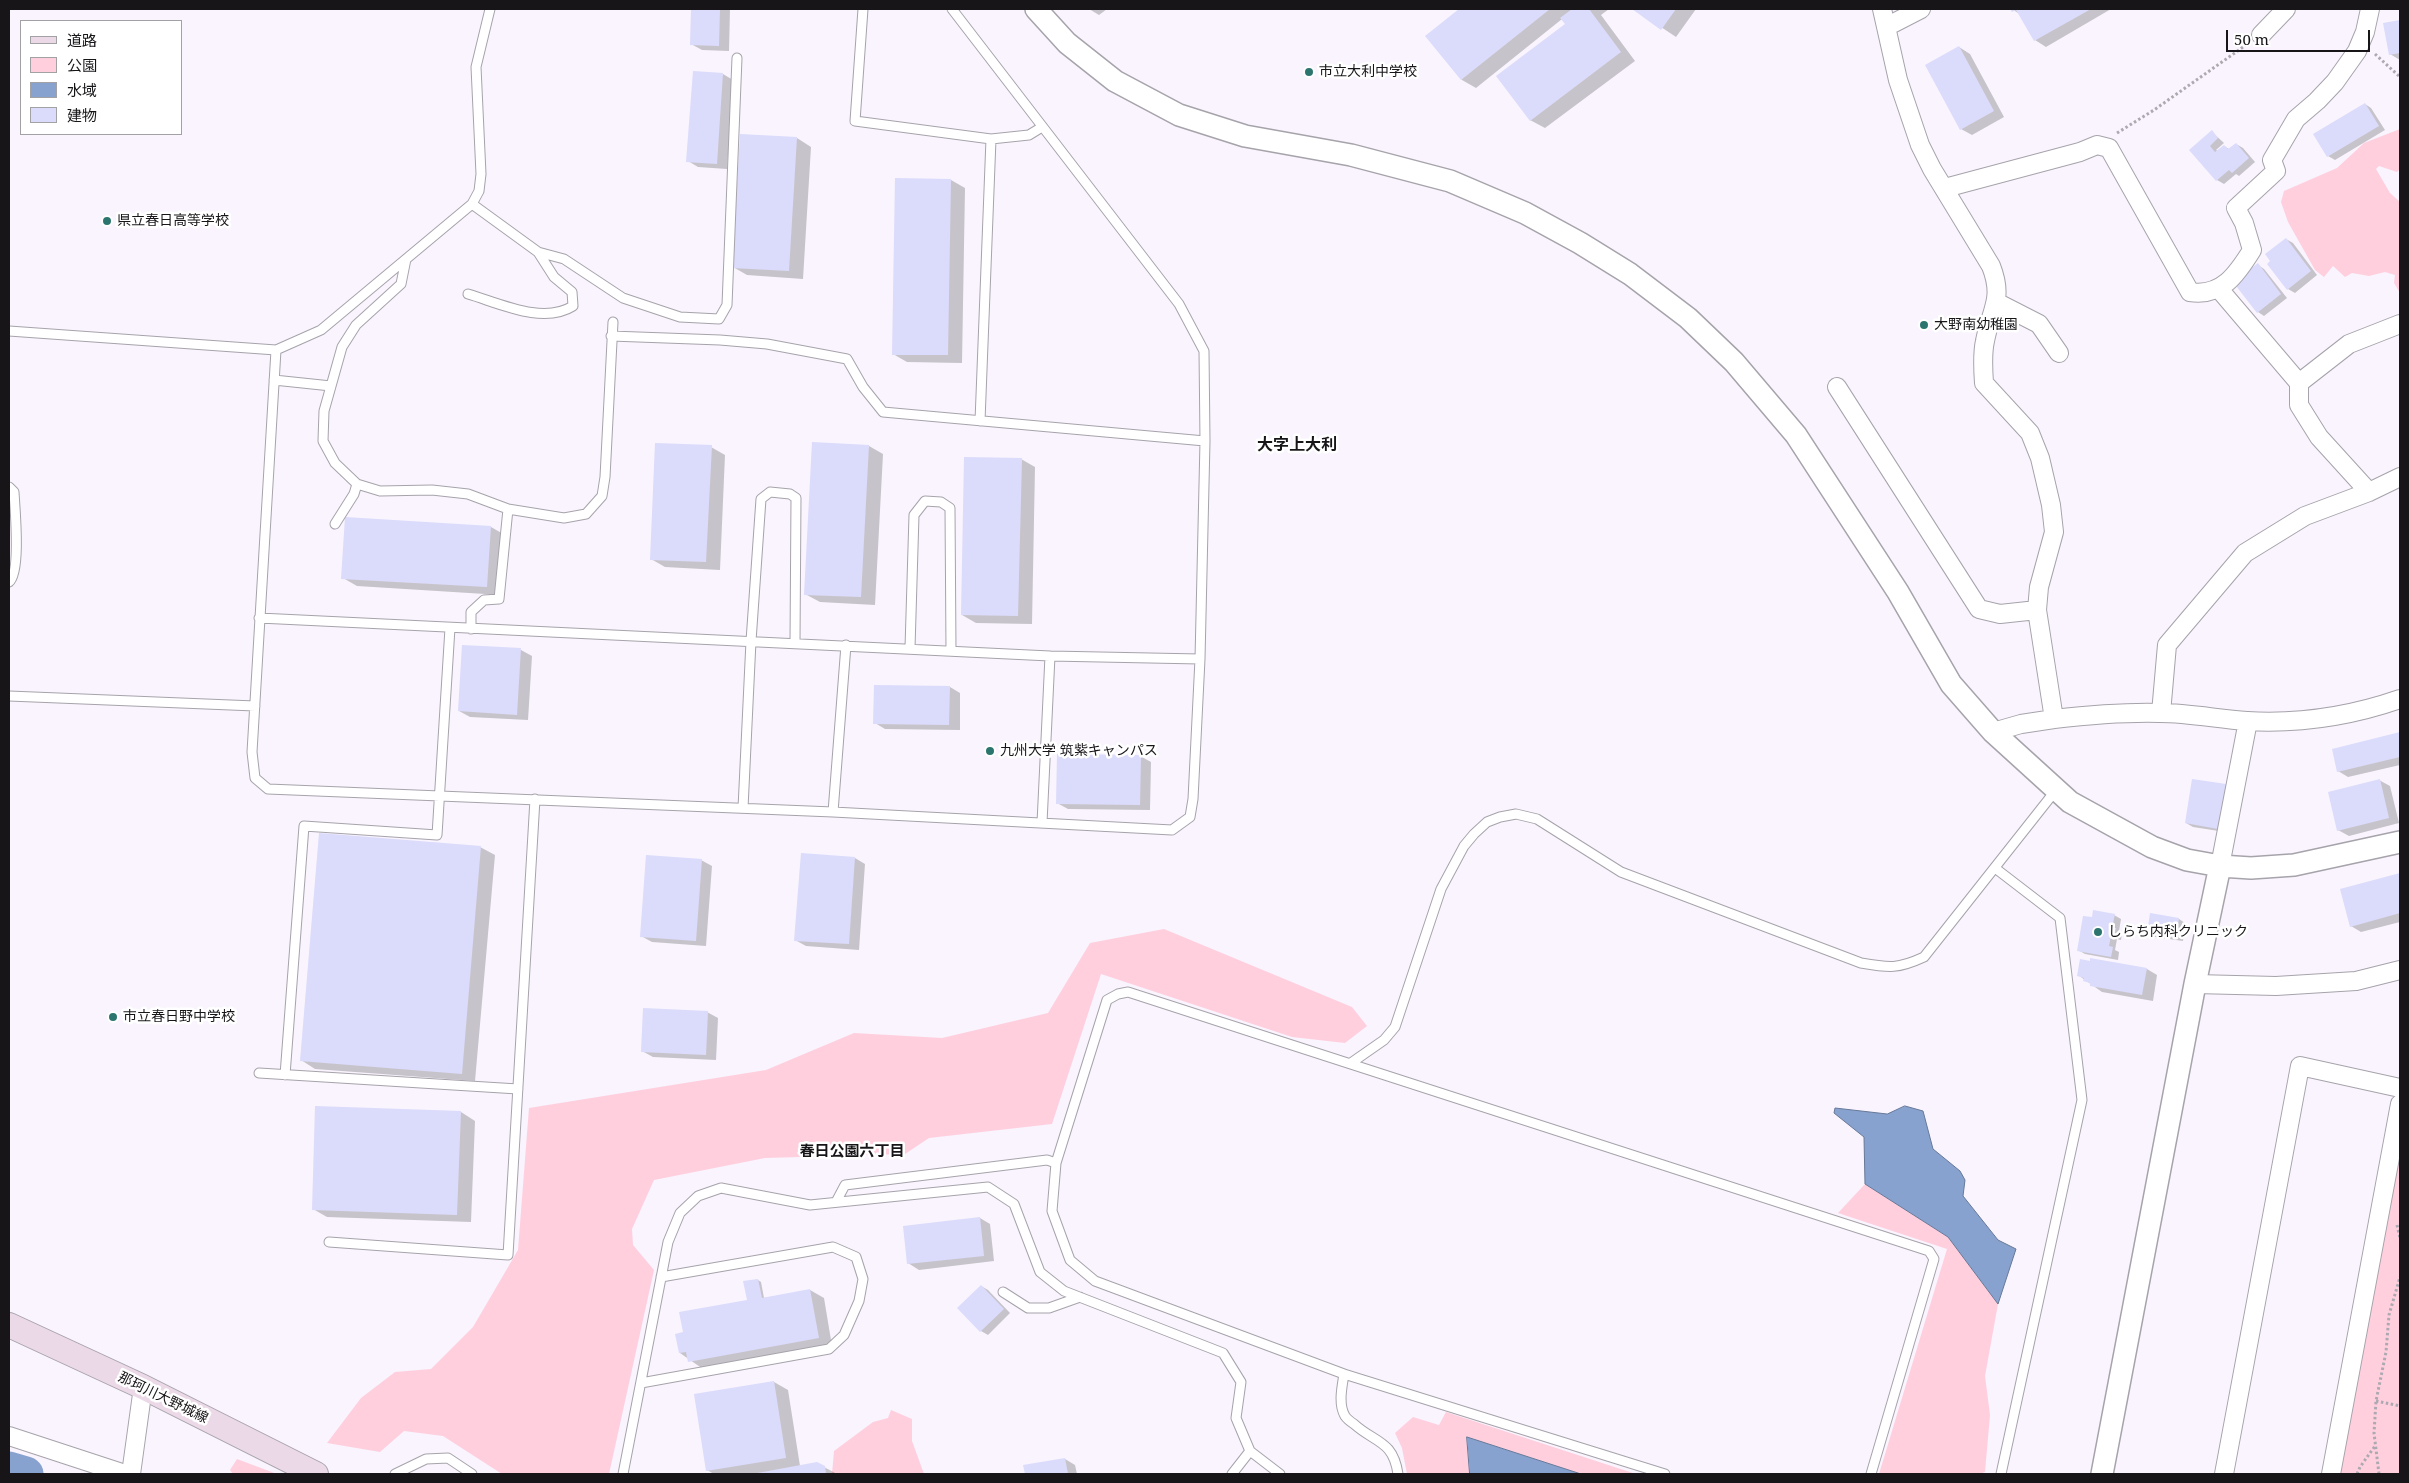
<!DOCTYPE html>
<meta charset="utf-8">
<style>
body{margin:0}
#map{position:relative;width:2409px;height:1483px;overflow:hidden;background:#f9f4fd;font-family:"Noto Serif","Noto Sans JP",serif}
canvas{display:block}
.frame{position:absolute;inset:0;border:10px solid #171518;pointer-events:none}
.legend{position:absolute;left:20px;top:20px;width:162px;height:115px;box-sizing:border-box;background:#fff;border:1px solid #a2a1a3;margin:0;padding:6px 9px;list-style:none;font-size:15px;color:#171518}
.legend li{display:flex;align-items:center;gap:10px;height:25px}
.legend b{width:25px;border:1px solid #a2a1a3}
.scale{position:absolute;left:2226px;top:30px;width:144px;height:22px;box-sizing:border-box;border:2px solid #171518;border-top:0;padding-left:6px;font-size:15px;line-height:18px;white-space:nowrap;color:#171518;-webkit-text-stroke:4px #fff;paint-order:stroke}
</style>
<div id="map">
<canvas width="2409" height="1483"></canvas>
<div class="frame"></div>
<ul class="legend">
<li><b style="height:6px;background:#ecd9e8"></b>道路</li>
<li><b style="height:14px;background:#ffcfde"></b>公園</li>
<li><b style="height:14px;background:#88a2cf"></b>水域</li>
<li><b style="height:14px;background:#dbdbfb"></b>建物</li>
</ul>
<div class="scale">50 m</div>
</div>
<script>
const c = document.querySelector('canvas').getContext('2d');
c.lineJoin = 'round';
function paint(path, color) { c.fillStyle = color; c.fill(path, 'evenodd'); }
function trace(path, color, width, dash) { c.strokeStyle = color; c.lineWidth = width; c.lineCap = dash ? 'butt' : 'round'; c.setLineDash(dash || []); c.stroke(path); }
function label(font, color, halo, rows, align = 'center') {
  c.font = font + ' "Noto Serif","Noto Sans JP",serif'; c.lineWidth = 5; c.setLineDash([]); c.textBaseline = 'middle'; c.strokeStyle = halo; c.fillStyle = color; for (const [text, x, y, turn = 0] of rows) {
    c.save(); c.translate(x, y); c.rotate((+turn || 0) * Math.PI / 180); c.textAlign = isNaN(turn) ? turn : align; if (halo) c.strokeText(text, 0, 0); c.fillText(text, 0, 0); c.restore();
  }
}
paint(new Path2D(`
 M 2400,129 L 2400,169 L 2397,172 L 2379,166 L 2376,169 L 2390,193 L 2400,202 L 2400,293 L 2394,283 L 2395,275 L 2385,272 L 2369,276 L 2352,273 L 2345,277 L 2333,266 L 2324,277 L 2315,270 L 2288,222 L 2281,202 L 2284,191 L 2337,168 L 2364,143 Z
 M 1164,929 L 1352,1007 L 1367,1026 L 1345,1043 L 1292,1037 L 1101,974 L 1052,1124 L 929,1138 L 905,1154 L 765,1158 L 654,1180 L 632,1229 L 633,1245 L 654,1270 L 609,1474 L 502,1474 L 443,1436 L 404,1431 L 380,1452 L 327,1443 L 361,1398 L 395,1372 L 431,1369 L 473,1327 L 518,1250 L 529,1108 L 766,1070 L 854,1033 L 942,1038 L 1048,1013 L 1090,943 Z
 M 2400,1152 L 2400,1474 L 2338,1474 Z
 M 1865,1184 L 1948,1237 L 1998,1304 L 1985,1376 L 1990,1415 L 1985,1472 L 1980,1474 L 1879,1474 L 1947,1249 L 1838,1213 Z
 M 891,1410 L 912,1419 L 912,1441 L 924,1474 L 832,1474 L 834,1451 L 873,1422 L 888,1418 Z
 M 1446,1412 L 1636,1474 L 1581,1474 L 1467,1437 L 1470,1474 L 1407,1474 L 1402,1448 L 1395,1433 L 1413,1417 L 1439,1425 Z
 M 237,1459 L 277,1474 L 233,1474 L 230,1470 Z`), '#ffcfde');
const water = new Path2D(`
 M 1905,1106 L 1923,1111 L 1933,1149 L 1960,1171 L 1965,1180 L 1963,1196 L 1998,1240 L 2016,1249 L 1998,1304 L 1948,1237 L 1865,1184 L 1864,1137 L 1834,1113 L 1835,1108 L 1887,1114 Z
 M 1467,1437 L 1581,1474 L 1470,1474 Z`);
paint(water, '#88a2cf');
trace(water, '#667898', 1);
paint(new Path2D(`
 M 692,9 L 730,9 L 729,51 L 702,50 L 691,44 Z
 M 1089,9 L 1107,9 L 1099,15 Z
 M 1461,9 L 1609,9 L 1601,15 L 1635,61 L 1545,128 L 1530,120 L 1566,25 L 1562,19 L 1476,88 L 1462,80 L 1427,36 Z
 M 1634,9 L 1696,9 L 1676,37 Z
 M 2012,9 L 2111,9 L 2046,47 L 2035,40 L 2021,15 Z
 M 2400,21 L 2400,60 L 2390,54 L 2385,24 Z
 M 1959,47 L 1970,54 L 2004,117 L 1972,135 L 1961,129 Z
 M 723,74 L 733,80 L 727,169 L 698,167 L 688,161 Z
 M 2365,104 L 2371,108 L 2385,130 L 2335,160 L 2328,156 Z
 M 2212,132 L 2224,143 L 2216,150 L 2218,151 L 2224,146 L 2229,149 L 2236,144 L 2243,148 L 2255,162 L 2239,176 L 2236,174 L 2224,184 L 2217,180 L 2191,150 Z
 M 797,138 L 811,147 L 803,279 L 747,275 L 733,267 Z
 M 951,180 L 965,188 L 962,363 L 907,362 L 893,354 Z
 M 2286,239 L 2293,243 L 2317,275 L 2295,293 L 2288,289 Z
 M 2258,265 L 2264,269 L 2287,298 L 2264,316 L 2258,312 Z
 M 869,446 L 883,454 L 875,605 L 820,602 L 805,594 Z
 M 711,447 L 725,455 L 720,570 L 665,567 L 651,559 Z
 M 1021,459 L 1035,467 L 1032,624 L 976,623 L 962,615 Z
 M 491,527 L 505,535 L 501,595 L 357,586 L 343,578 Z
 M 463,646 L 521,650 L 532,656 L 528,720 L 470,717 L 459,711 Z
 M 950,687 L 960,693 L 960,730 L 885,729 L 875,723 Z
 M 2400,733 L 2400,765 L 2348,777 L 2338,771 L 2333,750 Z
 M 1140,756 L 1151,762 L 1150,810 L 1068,809 L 1057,803 Z
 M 2379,780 L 2390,786 L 2399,823 L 2349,836 L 2338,830 Z
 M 2225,785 L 2232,789 L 2225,832 L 2193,827 L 2186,823 Z
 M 480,847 L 495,855 L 475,1081 L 315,1069 L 301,1060 Z
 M 855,858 L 865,864 L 859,950 L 806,946 L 795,940 Z
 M 701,860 L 712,866 L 706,946 L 652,942 L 641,936 Z
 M 2400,875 L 2400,922 L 2361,932 L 2351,926 L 2342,890 Z
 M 2114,915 L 2121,919 L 2119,931 L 2122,933 L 2121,940 L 2117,939 L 2115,950 L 2119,952 L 2118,960 L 2085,954 L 2078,950 L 2093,919 Z
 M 2179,919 L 2185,923 L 2183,941 L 2155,937 L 2148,933 Z
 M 2147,969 L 2157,975 L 2153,1001 L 2102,992 L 2078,975 Z
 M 707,1012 L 718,1018 L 716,1060 L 653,1057 L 642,1051 Z
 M 461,1112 L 475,1121 L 471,1222 L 327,1217 L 313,1209 Z
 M 980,1218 L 990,1224 L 994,1261 L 919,1270 L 908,1263 Z
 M 758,1280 L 761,1282 L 764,1298 L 810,1290 L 824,1298 L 832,1346 L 703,1369 L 680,1353 L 684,1333 L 751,1301 Z
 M 981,1286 L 988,1290 L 1010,1313 L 988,1335 L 981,1331 Z
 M 774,1382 L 788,1390 L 800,1466 L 824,1467 L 837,1474 L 714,1474 L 707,1470 Z
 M 1065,1459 L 1075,1465 L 1077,1474 L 1026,1474 L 1025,1466 Z`), '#0003');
trace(new Path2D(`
 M 9,1469 L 26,1474`), '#88a2cf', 35);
paint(new Path2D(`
 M 691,9 L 720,9 L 719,46 L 690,45 Z
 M 1459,9 L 1550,9 L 1461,80 L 1425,36 Z
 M 1572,9 L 1589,9 L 1621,52 L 1530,121 L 1496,76 L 1565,24 L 1560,18 Z
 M 1632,9 L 1676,9 L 1661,30 Z
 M 2010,9 L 2091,9 L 2034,41 L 2016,10 L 2012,12 Z
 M 2400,20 L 2400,53 L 2389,55 L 2383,23 Z
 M 1959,46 L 1994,111 L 1960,130 L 1925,65 Z
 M 693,71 L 723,73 L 717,164 L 686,162 Z
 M 2365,103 L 2379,126 L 2327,157 L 2313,134 Z
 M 2212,130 L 2218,138 L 2210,146 L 2215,152 L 2224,145 L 2228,149 L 2236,143 L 2249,158 L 2232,173 L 2229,170 L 2216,181 L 2189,150 Z
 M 740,134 L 797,137 L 789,271 L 732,268 Z
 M 895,178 L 951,179 L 948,355 L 892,355 Z
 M 2286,238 L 2311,271 L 2287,290 L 2267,264 L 2270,261 L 2265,254 Z
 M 2258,263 L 2281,294 L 2257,313 L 2233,282 Z
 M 812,442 L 869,445 L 861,597 L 804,595 Z
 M 655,443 L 712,445 L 706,562 L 650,560 Z
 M 964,457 L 1022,458 L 1018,616 L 961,615 Z
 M 345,517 L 491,526 L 487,587 L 341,579 Z
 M 462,645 L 521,648 L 517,715 L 458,711 Z
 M 874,685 L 950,686 L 949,725 L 873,724 Z
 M 2400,732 L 2400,757 L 2337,772 L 2332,749 Z
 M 1057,754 L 1141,755 L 1140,805 L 1056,804 Z
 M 2192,779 L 2226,784 L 2218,829 L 2185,823 Z
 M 2380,779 L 2389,818 L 2337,831 L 2328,792 Z
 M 319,833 L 481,846 L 462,1074 L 300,1061 Z
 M 801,853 L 855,857 L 849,944 L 794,941 Z
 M 646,855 L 702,859 L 696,941 L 640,937 Z
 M 2400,873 L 2400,913 L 2350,927 L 2340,889 Z
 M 2093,910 L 2115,914 L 2112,928 L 2116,928 L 2114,937 L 2111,936 L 2109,946 L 2113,947 L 2111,957 L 2077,951 L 2083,916 L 2092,917 Z
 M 2150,913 L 2179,918 L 2176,938 L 2147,934 Z
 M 2090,958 L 2147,968 L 2142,995 L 2090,986 L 2090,983 L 2083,981 L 2084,978 L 2077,976 L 2080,959 L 2090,961 Z
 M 643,1008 L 708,1011 L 706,1055 L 641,1052 Z
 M 315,1106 L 461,1111 L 457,1215 L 312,1210 Z
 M 980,1217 L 984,1256 L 907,1264 L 903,1226 Z
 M 758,1279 L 762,1298 L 810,1289 L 819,1338 L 688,1362 L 686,1352 L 679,1353 L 675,1334 L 683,1332 L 679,1312 L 747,1300 L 743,1281 Z
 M 981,1285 L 1004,1309 L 980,1332 L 957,1308 Z
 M 774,1381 L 786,1458 L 706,1471 L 694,1394 Z
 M 1065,1458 L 1068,1474 L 1025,1474 L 1023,1465 Z
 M 817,1462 L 825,1466 L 826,1474 L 752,1474 Z`), '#dbdbfb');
const service = new Path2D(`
 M 863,9 L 855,121 L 991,139 L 1029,135 L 1042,127
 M 472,204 L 538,252 L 564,259 L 623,298 L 680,317 L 719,319 L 727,305 L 737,58
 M 406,259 L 401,284 L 356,325 L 342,347 L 324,411 L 323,441 L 335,463 L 357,484 L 380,491 L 432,490 L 468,494 L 508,509 L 564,518 L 586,514 L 602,496 L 605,477 L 613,322
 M 468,294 C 499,303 543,325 573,306 L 572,292 L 554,277 L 538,252
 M 9,331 L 276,350 L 321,330 L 472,204 L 479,191 L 481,174 L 476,67 L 490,9
 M 611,336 L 720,340 L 767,344 L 847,359 L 863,387 L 883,412 L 1205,441
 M 276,350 L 252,752 L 255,778 L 268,789 L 833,812 L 1172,830 L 1190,817 L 1193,799 L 1200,659 L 1205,441 L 1204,351 L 1179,304 L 952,9
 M 274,380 L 331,386
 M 980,421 L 991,139
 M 9,487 L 14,492 C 15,509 21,573 9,582
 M 335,524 L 354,494 L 357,484
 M 259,618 L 1050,656 L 1200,659
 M 471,629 L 471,612 L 484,600 L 499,599 L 508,509
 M 910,648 L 914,515 L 925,501 L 941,502 L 950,508 L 951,651
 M 9,696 L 255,706
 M 743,808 L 751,641 L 761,499 L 770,492 L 790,494 L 796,498 L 795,642
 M 833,812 L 846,645
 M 1042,823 L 1050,656
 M 1995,868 L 2060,918 L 2082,1100 L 2001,1474
 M 1351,1063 L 1384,1040 L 1395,1027 L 1441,889 L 1464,846 L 1474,834 L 1487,822 L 1500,817 L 1516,814 L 1537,819 L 1621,872 L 1861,963 C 1890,968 1898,969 1924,957 L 2056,790
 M 259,1073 L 518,1089
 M 285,1075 L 304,826 L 437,835 L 450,628
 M 836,1202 L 845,1185 L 1047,1160 L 1056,1163
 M 329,1242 L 508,1255 L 535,799
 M 1003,1292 L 1028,1308 L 1049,1308 L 1080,1297
 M 1344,1374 L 1095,1281 L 1070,1260 L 1052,1211 L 1056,1163 L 1107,1000 L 1118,994 L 1128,992 L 1929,1251 L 1934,1259 L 1871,1474
 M 641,1383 L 829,1349 L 844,1335 L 859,1301 L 863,1279 L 856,1257 L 833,1247 L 661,1277
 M 395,1474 L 426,1459 L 448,1458 L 472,1474
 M 623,1474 L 668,1242 L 680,1213 L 698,1196 L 721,1188 L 810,1205 L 988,1187 L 1014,1204 L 1040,1272 L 1064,1291 L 1223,1353 L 1241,1382 L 1236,1418 L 1250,1451
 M 1232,1474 L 1250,1451 L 1280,1474
 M 1398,1474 C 1393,1440 1375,1443 1354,1424 C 1351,1422 1347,1419 1345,1416 C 1338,1404 1342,1387 1344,1374 L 1665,1474`);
const minor = new Path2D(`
 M 1882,9 L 1898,80 L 1920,145 L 1932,169 L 1991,266 C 2004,299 1991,309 1985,341 C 1982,354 1983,369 1984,383 L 2030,433 L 2040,458 L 2051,505 L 2054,532 L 2039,587 L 2037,610 L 2054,719 L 2021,724 L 1993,732
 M 1886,27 L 1921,9
 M 2261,35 L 2286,9
 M 1945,188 L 2080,152 L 2097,145 L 2109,148 L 2190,292 C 2222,297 2237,274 2252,250 L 2244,223 L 2236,208 L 2276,171 L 2272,160 L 2296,119 L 2317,101 L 2335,82 L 2357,51 L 2365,32 L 2370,9
 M 2219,289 L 2299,383 L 2299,405 L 2319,437 L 2369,492
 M 1996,302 L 2039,324 L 2059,353
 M 2299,383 L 2349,344 L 2400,324
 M 1837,387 L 1979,609 L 2000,614 L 2037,610
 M 2161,713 L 2167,645 L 2245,553 L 2305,516 L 2369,492 L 2400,477
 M 2054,719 C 2089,715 2124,712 2160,713 C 2189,713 2218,719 2247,721 C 2299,724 2351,716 2400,699
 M 2220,866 L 2248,721
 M 2195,984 L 2276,986 L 2356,981 L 2400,970
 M 9,1436 L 125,1474
 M 131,1474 L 143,1387
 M 2224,1474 L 2300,1066 L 2400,1088
 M 2331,1474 L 2400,1104`);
const tertiary = new Path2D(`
 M 1036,9 L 1067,43 L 1115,81 L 1179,115 L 1245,136 L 1351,155 L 1450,181 L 1525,213 L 1580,243 L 1630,274 L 1688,318 L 1734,362 L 1796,435 L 1898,592 L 1951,684 L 1993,732 L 2070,802 L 2152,847 L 2187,860 L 2220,866 L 2251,868 L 2294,865 L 2400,842
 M 2102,1474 L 2195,984 L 2220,866`);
const secondary = new Path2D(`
 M 9,1325 L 143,1387 L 316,1474`);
trace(service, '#a7a3ab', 11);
trace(minor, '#a7a3ab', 20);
trace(tertiary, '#a7a3ab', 24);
trace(secondary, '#a7a3ab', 26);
trace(new Path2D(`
 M 2375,54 L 2400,77
 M 2117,133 L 2154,110 L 2246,45
 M 2397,1225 L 2400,1238
 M 2376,1401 L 2400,1406
 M 2357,1474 L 2360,1467 L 2375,1446
 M 2379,1474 L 2374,1433 L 2376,1401 L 2386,1352 L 2389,1315 L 2400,1277`), '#ada9b0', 3, [2.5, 2.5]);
trace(service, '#fff', 9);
trace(minor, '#fff', 18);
trace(tertiary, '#fff', 21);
trace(secondary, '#ecd9e8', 24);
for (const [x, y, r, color] of [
 [1309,72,5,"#2c756f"],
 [107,221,5,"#2c756f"],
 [1924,325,5,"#2c756f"],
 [990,751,5,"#2c756f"],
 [2098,932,5,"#2c756f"],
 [113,1017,5,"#2c756f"]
]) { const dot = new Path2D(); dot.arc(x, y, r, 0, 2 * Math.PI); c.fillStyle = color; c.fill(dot); trace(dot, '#fff', 2); }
label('14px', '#171518', '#fff', [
 ["市立大利中学校",1319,72],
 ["県立春日高等学校",117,221],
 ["大野南幼稚園",1934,325],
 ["九州大学 筑紫キャンパス",1000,751],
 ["しらち内科クリニック",2108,932],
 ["市立春日野中学校",123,1017]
], 'left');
label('14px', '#171518', '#fff', [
 ["那珂川大野城線",163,1398,26]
]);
label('bold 15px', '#171518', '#fff', [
 ["春日公園六丁目",852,1152]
]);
label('bold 16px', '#171518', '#fff', [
 ["大字上大利",1297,445]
]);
</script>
